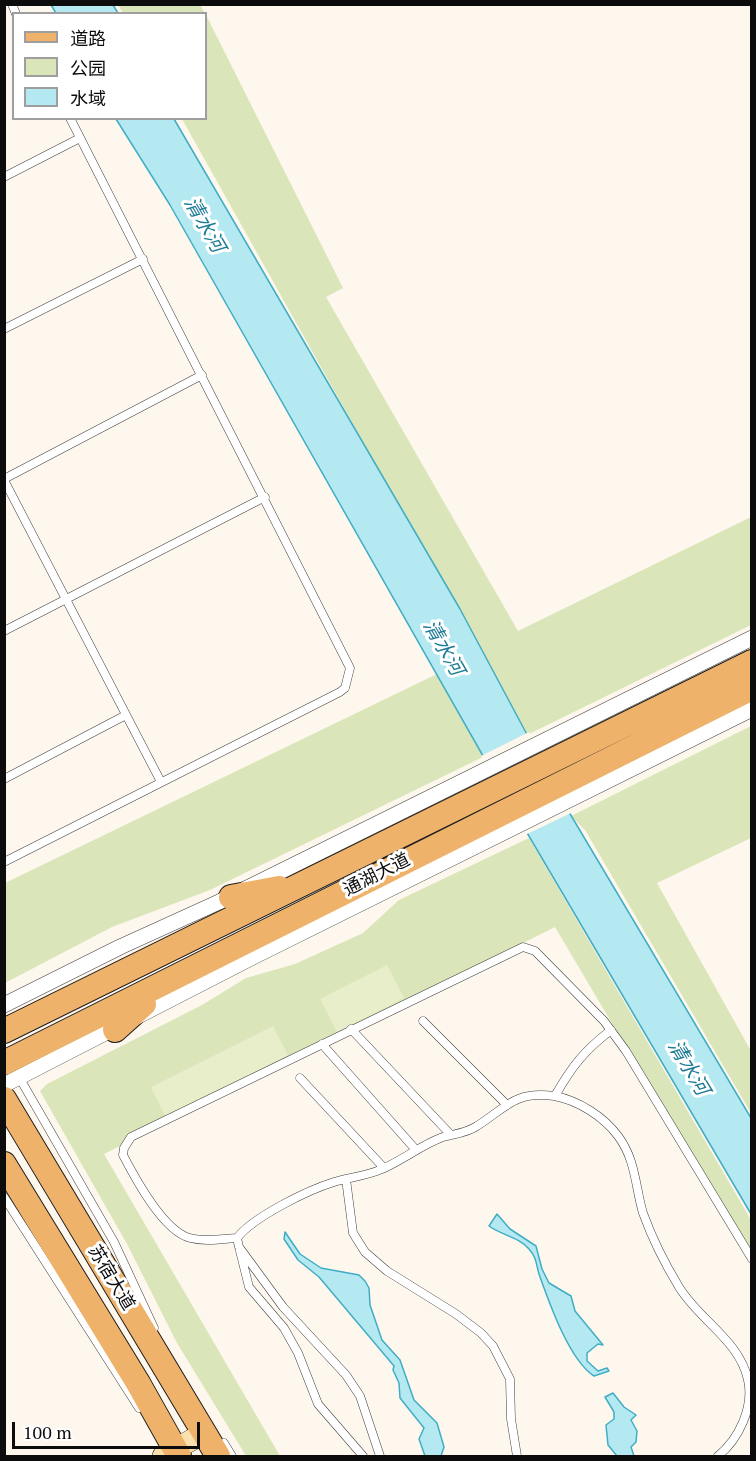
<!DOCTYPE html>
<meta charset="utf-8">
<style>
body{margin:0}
#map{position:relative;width:756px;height:1461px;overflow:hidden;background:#fef7ed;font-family:"PT Serif","Noto Sans SC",serif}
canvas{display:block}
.frame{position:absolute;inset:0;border:6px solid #0c0c0c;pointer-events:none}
.legend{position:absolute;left:12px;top:12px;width:195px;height:108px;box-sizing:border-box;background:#fff;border:2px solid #9e9e9e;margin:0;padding:8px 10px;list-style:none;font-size:18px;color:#0c0c0c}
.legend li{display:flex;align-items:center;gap:12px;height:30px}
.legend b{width:30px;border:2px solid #9e9e9e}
.scale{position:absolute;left:12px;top:1422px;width:188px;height:27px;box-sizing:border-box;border:3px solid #0c0c0c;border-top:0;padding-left:8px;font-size:18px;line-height:21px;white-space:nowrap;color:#0c0c0c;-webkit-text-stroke:4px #fff;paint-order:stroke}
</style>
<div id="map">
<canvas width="756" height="1461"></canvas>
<div class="frame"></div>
<ul class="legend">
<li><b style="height:8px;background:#efb26b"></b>道路</li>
<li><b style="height:16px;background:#dae6b9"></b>公园</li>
<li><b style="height:16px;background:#b5e9f2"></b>水域</li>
</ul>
<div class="scale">100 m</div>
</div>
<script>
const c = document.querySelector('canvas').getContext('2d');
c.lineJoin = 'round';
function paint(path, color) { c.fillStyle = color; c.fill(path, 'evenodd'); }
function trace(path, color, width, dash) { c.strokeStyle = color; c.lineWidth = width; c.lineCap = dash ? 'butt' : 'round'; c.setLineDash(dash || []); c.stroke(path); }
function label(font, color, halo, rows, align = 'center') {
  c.font = font + ' "PT Serif","Noto Sans SC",serif'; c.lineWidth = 6; c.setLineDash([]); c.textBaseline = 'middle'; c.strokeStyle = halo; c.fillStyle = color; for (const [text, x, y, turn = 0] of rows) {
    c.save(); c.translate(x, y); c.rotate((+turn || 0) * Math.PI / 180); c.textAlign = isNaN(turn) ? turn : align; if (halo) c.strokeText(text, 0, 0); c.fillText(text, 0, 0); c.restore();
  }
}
paint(new Path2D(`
 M 118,5 L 200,5 L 205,13 L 123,13 Z
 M 206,15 L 343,288 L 326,297 L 518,631 L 751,517 L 751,625 L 527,735 L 182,119 L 206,118 Z
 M 437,674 L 485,756 L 210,890 L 112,927 L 5,983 L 5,883 Z
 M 751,726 L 751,838 L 657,883 L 751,1051 L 751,1113 L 585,830 L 571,816 Z
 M 529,838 L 751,1220 L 751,1259 L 555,927 L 104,1154 L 280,1456 L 246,1456 L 177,1343 L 127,1244 L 40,1091 L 47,1084 L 202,1005 L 246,978 L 295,964 L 363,933 L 399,900 Z`), '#dae6b9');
paint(new Path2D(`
 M 387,965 L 404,998 L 337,1032 L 320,999 Z
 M 273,1026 L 288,1055 L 166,1117 L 151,1087 Z`), '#e9eeca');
const water = new Path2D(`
 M 51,5 L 113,5 L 118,13 L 56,13 Z
 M 116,119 L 174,119 L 460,609 L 563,802 L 751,1118 L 751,1214 L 516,814 L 170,205 Z
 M 497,1214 L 510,1229 L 536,1246 L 542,1269 L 549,1283 L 571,1296 L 575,1311 L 603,1345 L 598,1344 L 587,1353 L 587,1361 L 598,1371 L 607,1368 L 609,1371 L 594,1376 C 569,1360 549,1302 539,1274 C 536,1264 537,1258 529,1249 C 519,1237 501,1235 489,1226 Z
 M 285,1232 L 300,1254 L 321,1268 L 359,1275 L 365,1281 L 369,1288 L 370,1305 L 382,1340 L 400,1360 L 414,1400 L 437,1423 L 444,1447 L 441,1456 L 425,1456 L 419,1439 L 424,1428 L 400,1398 L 399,1383 L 393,1370 L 394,1366 L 319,1277 L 298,1260 L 284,1239 Z
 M 613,1393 L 624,1407 L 636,1415 L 631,1420 L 637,1431 L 636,1442 L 631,1447 L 634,1456 L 617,1456 L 608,1445 L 606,1425 L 614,1419 L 614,1412 L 605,1397 Z`);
paint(water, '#b5e9f2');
trace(water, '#41adc4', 1.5);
paint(new Path2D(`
 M 529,732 L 573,812 L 525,835 L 481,756 Z`), '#fef7ed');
const lane = new Path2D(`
 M 12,4 L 16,14
 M 4,177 L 80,138
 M 4,329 L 143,259
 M 4,479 L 202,375
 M 4,480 L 161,782
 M 4,631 L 265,497
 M 4,779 L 126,715
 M 4,862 L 340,692 L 345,688 L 350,668 L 70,118
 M 423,1021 L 505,1103
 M 351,1029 L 451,1135
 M 322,1044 L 416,1150
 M 19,1077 L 114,1242 L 154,1328
 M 300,1078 L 384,1168
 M 555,1096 C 572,1066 584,1051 611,1030
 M 346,1179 L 353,1233 L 365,1252 L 387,1271 L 456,1314 L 481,1333 L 493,1346 L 510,1379 L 511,1419 L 517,1456
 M 4,1197 L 139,1408
 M 237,1238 C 222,1239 205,1242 190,1238 C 163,1231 135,1178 123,1155 L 124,1148 L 131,1137 L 523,947 L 535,951 L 604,1021 L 626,1051 L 752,1259
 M 240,1251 L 249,1287 L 284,1328 L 298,1353 L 318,1404 L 363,1456
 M 224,1443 L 232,1456
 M 380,1456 L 360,1396 L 346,1375 L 283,1307 L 239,1247 L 237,1238 C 253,1217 308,1190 334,1182 C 350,1177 367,1176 382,1169 C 403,1160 421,1145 443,1137 C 454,1134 467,1133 477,1126 C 507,1107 514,1091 554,1096 C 578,1100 604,1117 618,1136 C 636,1160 635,1186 643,1213 C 652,1238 665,1264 679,1287 C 699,1320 740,1341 748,1380 C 754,1407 739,1439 718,1456`);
const street = new Path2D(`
 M 4,1005 L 120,947 L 219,902 L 752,638
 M 4,1085 L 253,957 L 752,709`);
const secondary = new Path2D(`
 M 163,1456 L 204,1433`);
const primary = new Path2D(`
 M 231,897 L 279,888
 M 115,1030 L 144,1004
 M 4,1031 L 752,662
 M 4,1063 L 752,688
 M 4,1099 L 218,1456
 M 4,1164 L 138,1383 L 179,1456`);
trace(lane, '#3f3f3f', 9);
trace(street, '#3f3f3f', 16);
trace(secondary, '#2e2e2e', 22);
trace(primary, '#1d1d1d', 26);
trace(lane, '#fff', 8);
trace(street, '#fff', 15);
trace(secondary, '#fae0ac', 21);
trace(primary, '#efb26b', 24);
label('18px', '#0c0c0c', '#fff', [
 ["通湖大道",377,875,-27],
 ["苏宿大道",111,1278,59]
]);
label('italic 20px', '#1e7c95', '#fff', [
 ["清水河",204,225,60],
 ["清水河",443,648,60],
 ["清水河",688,1068,59]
]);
</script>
